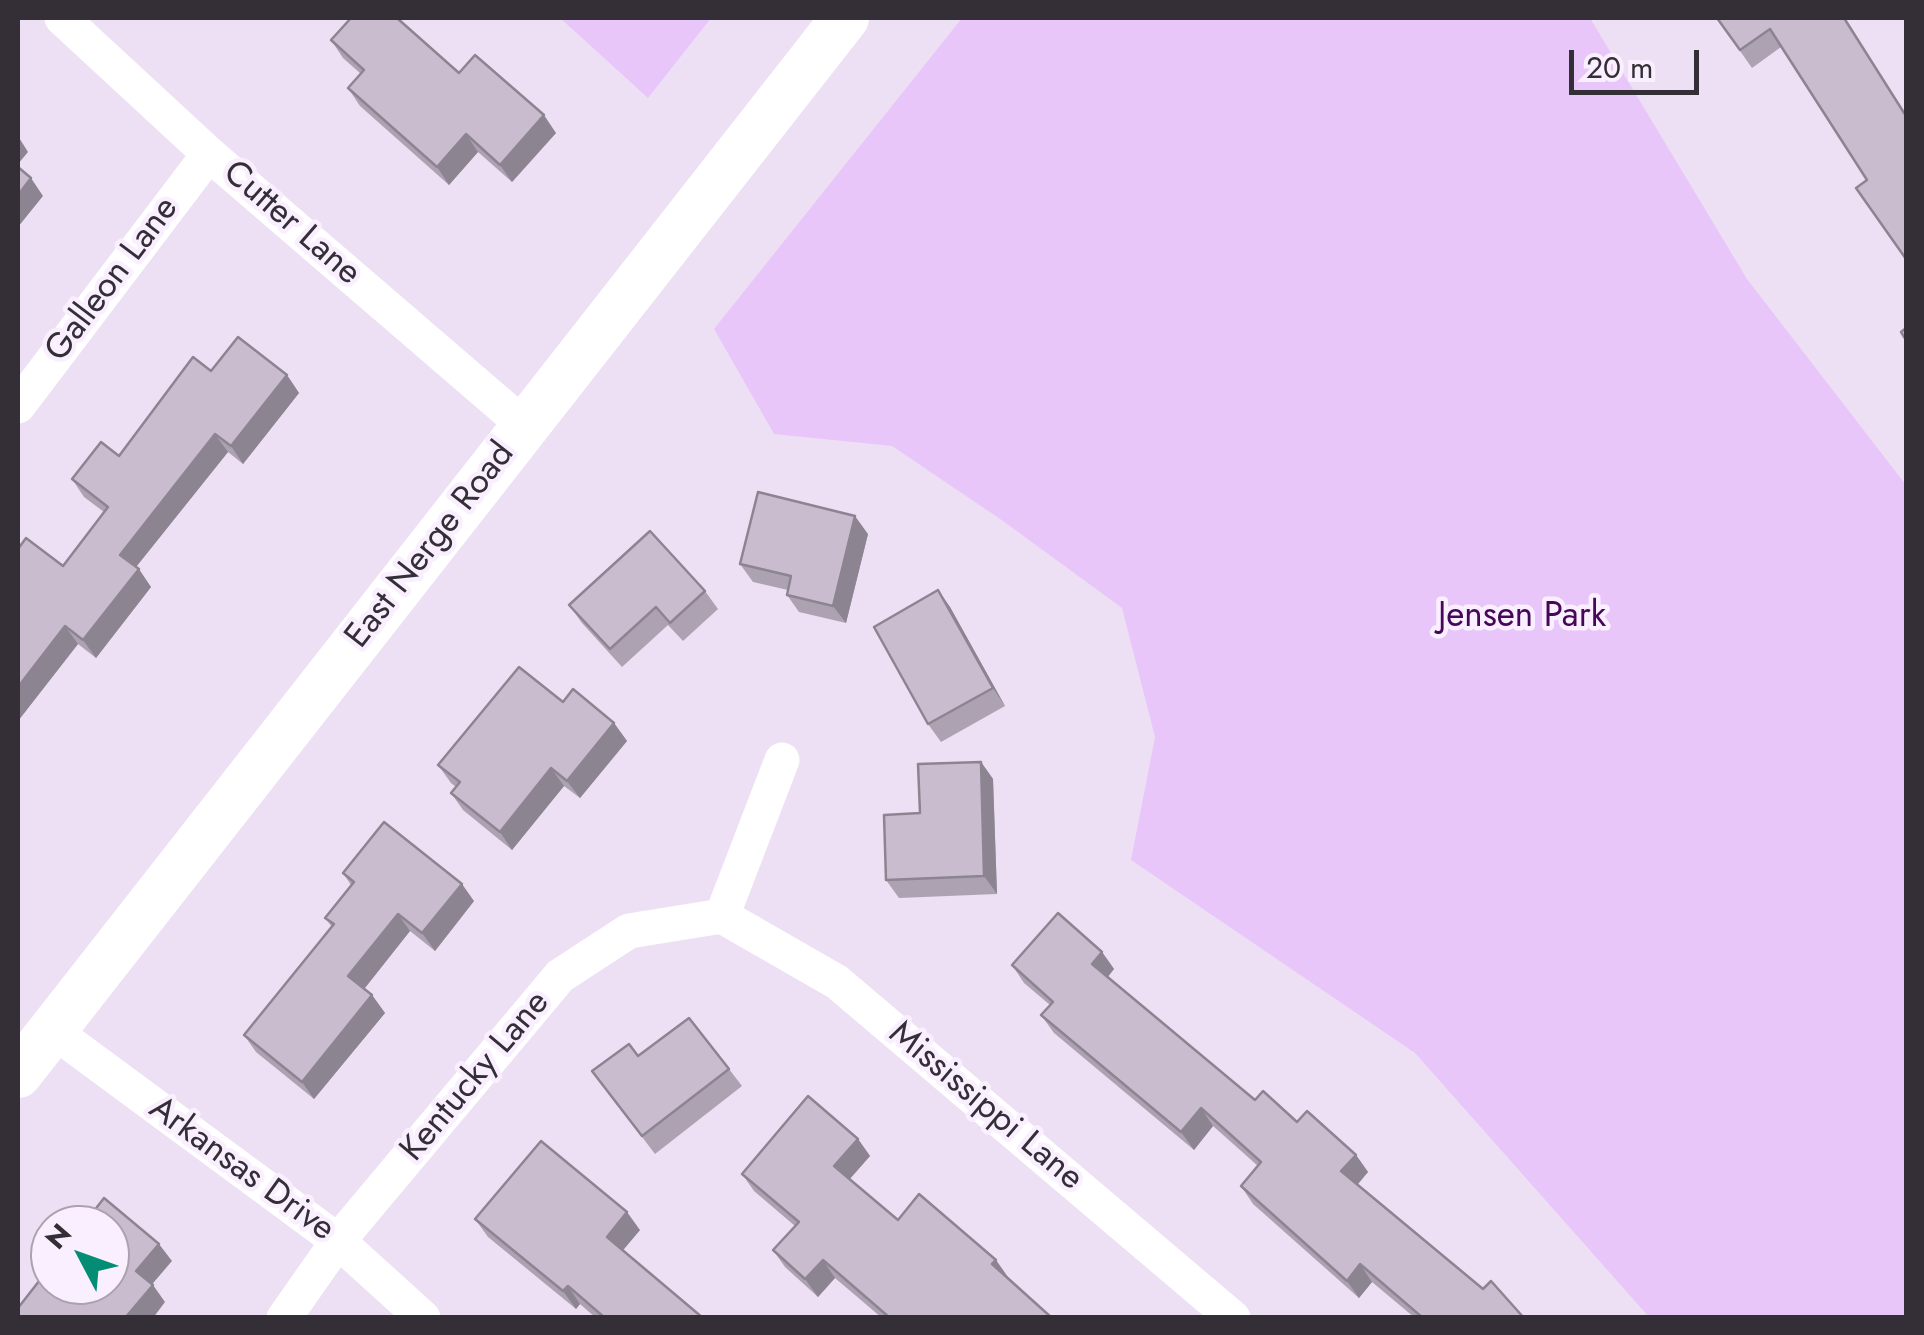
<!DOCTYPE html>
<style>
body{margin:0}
#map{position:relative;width:1924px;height:1335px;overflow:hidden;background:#eee0f4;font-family:Jost,sans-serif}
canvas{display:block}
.frame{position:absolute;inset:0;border:20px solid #342f37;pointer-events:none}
.north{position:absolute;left:30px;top:1205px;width:100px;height:100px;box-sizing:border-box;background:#faefff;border:2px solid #aba2af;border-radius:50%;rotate:311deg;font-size:28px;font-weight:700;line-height:40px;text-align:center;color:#342f37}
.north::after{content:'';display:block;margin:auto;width:35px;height:45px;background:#038d75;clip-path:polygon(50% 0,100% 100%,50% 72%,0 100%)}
.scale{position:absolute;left:1569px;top:50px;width:130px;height:45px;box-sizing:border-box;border:5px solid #342f37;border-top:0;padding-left:12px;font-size:30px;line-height:35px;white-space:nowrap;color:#342f37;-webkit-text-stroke:8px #faefff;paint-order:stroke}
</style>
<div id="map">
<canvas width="1924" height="1335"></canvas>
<div class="frame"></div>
<div class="north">N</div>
<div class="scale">20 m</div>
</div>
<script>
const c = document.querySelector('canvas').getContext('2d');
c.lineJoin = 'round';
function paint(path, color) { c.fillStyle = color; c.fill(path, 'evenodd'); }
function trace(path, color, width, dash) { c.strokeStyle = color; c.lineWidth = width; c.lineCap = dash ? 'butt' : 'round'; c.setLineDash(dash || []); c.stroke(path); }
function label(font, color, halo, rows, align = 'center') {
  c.font = font + ' Jost,sans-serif'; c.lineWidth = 9; c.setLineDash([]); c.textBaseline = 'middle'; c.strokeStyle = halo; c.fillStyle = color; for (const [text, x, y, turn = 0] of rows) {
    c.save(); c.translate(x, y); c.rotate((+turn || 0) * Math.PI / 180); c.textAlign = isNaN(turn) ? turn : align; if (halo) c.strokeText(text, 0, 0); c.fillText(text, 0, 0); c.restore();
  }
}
paint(new Path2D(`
 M 560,18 L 711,18 L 648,98 Z
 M 962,18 L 1590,18 L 1747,279 L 1906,485 L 1906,1317 L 1649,1317 L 1415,1053 L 1131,860 L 1155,737 L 1122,608 L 1003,521 L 892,446 L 774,434 L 714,329 Z`), '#e9c6f9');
trace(new Path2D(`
 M 62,18 L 209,154 L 525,426
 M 18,406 L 209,154
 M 722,916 L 837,982 L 1233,1318
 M 722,916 L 782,760
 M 52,1030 L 338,1241 L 423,1318
 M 284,1318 L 338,1241 L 560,976 L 629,931 L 722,916`), '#fff', 35);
trace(new Path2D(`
 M 18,1074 L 845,18`), '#fff', 48);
paint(new Path2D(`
 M 1717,18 L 1845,18 L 1867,180 L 1781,47 L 1752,68 Z
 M 331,40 L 459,73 L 556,133 L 512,182 L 478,152 L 449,185 L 360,106 L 348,88 L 361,74 L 343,58 Z
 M 211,371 L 287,375 L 299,393 L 243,464 L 228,452 L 136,567 L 151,587 L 96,658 L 78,644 L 18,721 L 63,566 L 104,512 L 84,497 L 72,479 L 119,456 Z
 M 868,534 L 846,623 L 799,612 L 787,595 L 788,590 L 753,582 L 740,564 Z
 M 938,590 L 950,607 L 1005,706 L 941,742 L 928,724 Z
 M 705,591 L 718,609 L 683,641 L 668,625 L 622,667 L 582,623 L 569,605 Z
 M 563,702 L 614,723 L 627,741 L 580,798 L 564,786 L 512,850 L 463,810 L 451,793 L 456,787 L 451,783 L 438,765 Z
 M 981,762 L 993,779 L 997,894 L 899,898 L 886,880 L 920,813 Z
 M 343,873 L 474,901 L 435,951 L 410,931 L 364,989 L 372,995 L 385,1013 L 314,1099 L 256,1052 L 244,1035 L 332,927 L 325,918 L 351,885 Z
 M 1102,952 L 1114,969 L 1108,977 L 1255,1100 L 1297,1122 L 1356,1155 L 1368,1172 L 1357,1184 L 1483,1289 L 1524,1318 L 1415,1318 L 1372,1282 L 1359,1298 L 1253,1204 L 1241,1186 L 1258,1166 L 1213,1126 L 1194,1150 L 1054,1033 L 1041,1015 L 1050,1005 L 1024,983 L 1012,965 Z
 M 638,1056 L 729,1069 L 742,1086 L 655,1154 L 592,1071 Z
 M 858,1139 L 870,1156 L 850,1179 L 898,1220 L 1008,1277 L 1052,1318 L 882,1318 L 835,1278 L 818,1297 L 785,1267 L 773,1250 L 795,1226 L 754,1191 L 742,1174 Z
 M 475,1219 L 640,1230 L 623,1250 L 703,1318 L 596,1318 L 580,1304 L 576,1309 L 488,1237 Z`), '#ada2b2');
paint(new Path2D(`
 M 544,115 L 556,133 L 512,182 L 500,165 Z
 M 466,134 L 478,152 L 449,185 L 437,167 Z
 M 18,136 L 28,152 L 18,164 Z
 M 31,178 L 43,196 L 18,227 L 18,195 Z
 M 287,375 L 299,393 L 243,464 L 231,446 Z
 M 215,434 L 228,452 L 132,572 L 120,555 Z
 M 855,516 L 868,534 L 846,623 L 833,606 Z
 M 139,569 L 151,587 L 96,658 L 83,640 Z
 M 938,590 L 950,607 L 1005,706 L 993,688 Z
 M 65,626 L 78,644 L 18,721 L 18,687 Z
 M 614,723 L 627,741 L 580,798 L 567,781 Z
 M 981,762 L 993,779 L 997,894 L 984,876 Z
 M 551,768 L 564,786 L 512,850 L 500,832 Z
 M 462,884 L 474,901 L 435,951 L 422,933 Z
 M 398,914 L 410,931 L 361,993 L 348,976 Z
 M 1102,952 L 1114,969 L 1104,981 L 1092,964 Z
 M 372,995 L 385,1013 L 314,1099 L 302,1082 Z
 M 1201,1108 L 1213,1126 L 1194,1150 L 1181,1132 Z
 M 858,1139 L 870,1156 L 846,1183 L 834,1166 Z
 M 1356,1155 L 1368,1172 L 1354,1189 L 1341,1171 Z
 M 627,1212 L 640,1230 L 619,1255 L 607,1237 Z
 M 159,1244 L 172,1261 L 148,1289 L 136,1271 Z
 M 823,1260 L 835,1278 L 818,1297 L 805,1279 Z
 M 996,1260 L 1008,1277 L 992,1264 Z
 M 1360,1264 L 1372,1282 L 1359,1298 L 1347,1281 Z
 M 153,1285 L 165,1302 L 153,1318 L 125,1318 Z
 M 568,1286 L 580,1304 L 576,1309 L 563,1291 Z`), '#8d8491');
const building = new Path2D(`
 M 351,18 L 397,18 L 459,73 L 475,55 L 544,115 L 500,165 L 466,134 L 437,167 L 348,88 L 364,70 L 331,40 Z
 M 1717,18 L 1844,18 L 1906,116 L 1906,259 L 1856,188 L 1867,180 L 1770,29 L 1740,50 Z
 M 18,167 L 31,178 L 18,195 Z
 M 1906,328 L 1906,340 L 1901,332 Z
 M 238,337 L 287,375 L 231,446 L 215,434 L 120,555 L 139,569 L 83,640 L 65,626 L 18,687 L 18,549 L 26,538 L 63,566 L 108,507 L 72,479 L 101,442 L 119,456 L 193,357 L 211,371 Z
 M 758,492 L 855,516 L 833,606 L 787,595 L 791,576 L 740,564 Z
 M 650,531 L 705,591 L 670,623 L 656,607 L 610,649 L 569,605 Z
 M 938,590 L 993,688 L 928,724 L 874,627 Z
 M 519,667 L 563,702 L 573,689 L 614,723 L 567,781 L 551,768 L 500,832 L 451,793 L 460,782 L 438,765 Z
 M 981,762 L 984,876 L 886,880 L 884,815 L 920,813 L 918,764 Z
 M 384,822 L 462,884 L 422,933 L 398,914 L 348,976 L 372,995 L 302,1082 L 244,1035 L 334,924 L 325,918 L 354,882 L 343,873 Z
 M 1058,913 L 1102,952 L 1092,964 L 1255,1100 L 1263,1091 L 1297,1122 L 1307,1111 L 1356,1155 L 1341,1171 L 1483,1289 L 1491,1281 L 1524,1318 L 1423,1318 L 1360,1264 L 1347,1281 L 1241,1186 L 1261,1162 L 1201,1108 L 1181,1132 L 1041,1015 L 1053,1002 L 1012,965 Z
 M 689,1018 L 729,1069 L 642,1136 L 592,1071 L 629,1044 L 638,1056 Z
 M 808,1096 L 858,1139 L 834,1166 L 898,1220 L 919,1194 L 996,1260 L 992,1264 L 1052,1318 L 890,1318 L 823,1260 L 805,1279 L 773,1250 L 799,1222 L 742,1174 Z
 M 541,1141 L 627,1212 L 607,1237 L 703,1318 L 605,1318 L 568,1286 L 563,1291 L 475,1219 Z
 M 104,1198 L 159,1244 L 136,1271 L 153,1285 L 125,1318 L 18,1318 L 18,1308 L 50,1267 L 50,1285 L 110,1285 L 110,1225 L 83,1225 Z`);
paint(building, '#c9bccf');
trace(building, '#8d8491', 2.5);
label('35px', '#342f37', '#faefff', [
 ["Cutter Lane",291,224,41],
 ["Galleon Lane",113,280,-53],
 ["East Nerge Road",431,546,-52],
 ["Kentucky Lane",476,1077,-50],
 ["Mississippi Lane",985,1107,40],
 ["Arkansas Drive",241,1170,36]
]);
label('35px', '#46075a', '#faefff', [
 ["Jensen Park",1522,618]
]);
</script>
